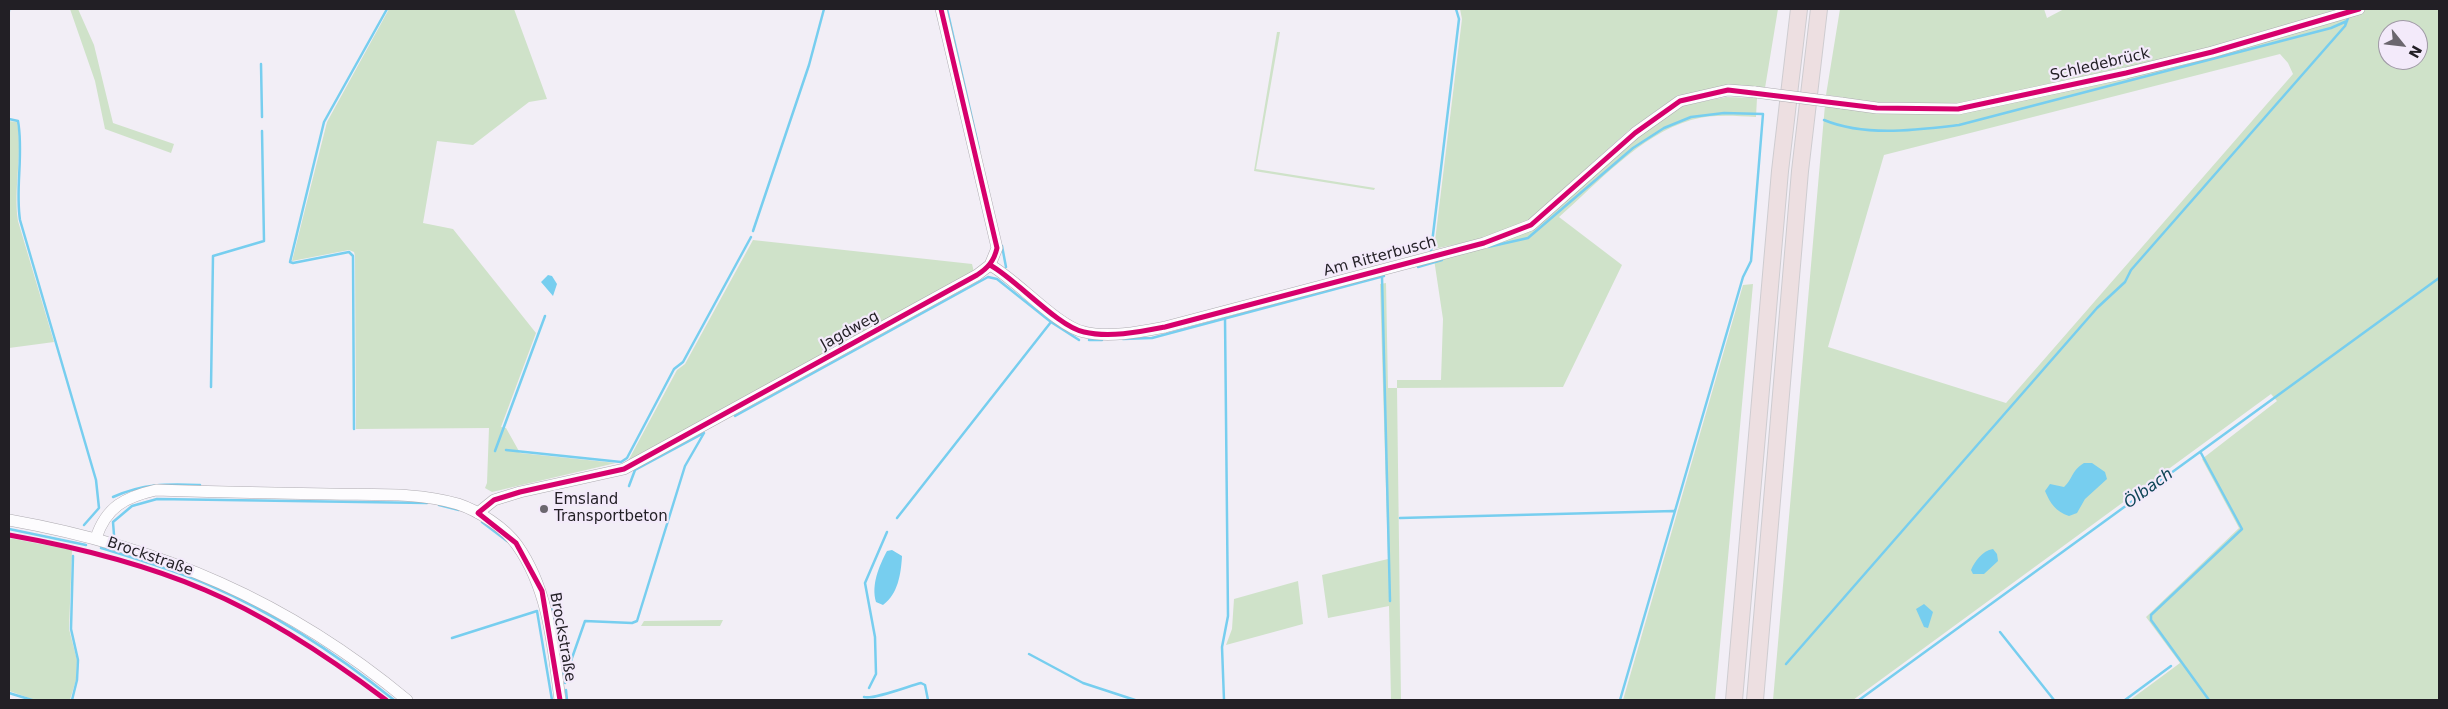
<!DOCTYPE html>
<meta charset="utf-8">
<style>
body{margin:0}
#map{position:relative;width:2448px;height:709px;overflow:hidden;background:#f2eef6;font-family:"DejaVu Sans",sans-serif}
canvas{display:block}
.frame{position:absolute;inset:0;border:10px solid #221f25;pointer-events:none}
.north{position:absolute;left:2378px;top:20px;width:50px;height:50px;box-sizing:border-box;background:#f3eafa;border:1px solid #9f99a5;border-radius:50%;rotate:119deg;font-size:14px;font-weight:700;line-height:20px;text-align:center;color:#221f25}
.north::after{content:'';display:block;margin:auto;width:18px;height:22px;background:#6b676e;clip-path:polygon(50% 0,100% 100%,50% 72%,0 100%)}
</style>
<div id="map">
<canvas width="2448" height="709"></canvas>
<div class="frame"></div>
<div class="north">N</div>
</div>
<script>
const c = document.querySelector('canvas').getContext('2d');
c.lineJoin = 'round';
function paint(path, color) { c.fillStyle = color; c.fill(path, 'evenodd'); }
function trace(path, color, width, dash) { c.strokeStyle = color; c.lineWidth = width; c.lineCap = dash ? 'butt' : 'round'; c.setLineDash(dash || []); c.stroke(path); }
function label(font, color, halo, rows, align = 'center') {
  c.font = font + ' "DejaVu Sans",sans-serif'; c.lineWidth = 4.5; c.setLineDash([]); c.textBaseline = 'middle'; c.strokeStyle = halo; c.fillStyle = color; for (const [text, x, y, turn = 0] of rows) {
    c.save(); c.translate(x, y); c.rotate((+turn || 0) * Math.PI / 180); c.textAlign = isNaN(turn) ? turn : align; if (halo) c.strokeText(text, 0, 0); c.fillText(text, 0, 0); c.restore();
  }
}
paint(new Path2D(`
 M 70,9 L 78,9 L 94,45 L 113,123 L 174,144 L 171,153 L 105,129 L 95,81 Z
 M 389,9 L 514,9 L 547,99 L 529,102 L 473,145 L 437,141 L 423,223 L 453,229 L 536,333 L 501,427 L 506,428 L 520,453 L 616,463 L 492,492 L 485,488 L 487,483 L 489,428 L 356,429 L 355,256 L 354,252 L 349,250 L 292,261 L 327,122 Z
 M 1460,9 L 1778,9 L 1765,88 L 1727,86 L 1676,97 L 1629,130 L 1529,220 L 1482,239 L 1434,249 L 1462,19 Z
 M 1840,9 L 2044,9 L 2047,18 L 2064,9 L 2439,9 L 2439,700 L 2130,700 L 2180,663 L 2146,617 L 2239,528 L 2202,459 L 2277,401 L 2271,394 L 1853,700 L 1773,700 L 1825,105 L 1840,107 L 1841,97 L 1826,95 ZM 2388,30 L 2418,30 L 2418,60 L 2388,60 ZM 2280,54 L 2288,63 L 2293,74 L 2006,403 L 1828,347 L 1884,155 Z
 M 1277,32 L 1280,32 L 1256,169 L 1375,188 L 1374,190 L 1254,171 Z
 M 1726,97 L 1757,98 L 1756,117 C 1734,116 1712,114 1691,120 C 1640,135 1598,183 1559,217 L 1622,265 L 1563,387 L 1397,388 L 1401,700 L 1391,700 L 1389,606 L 1328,618 L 1322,575 L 1388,559 L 1380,284 L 1386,283 L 1388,388 L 1397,388 L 1397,380 L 1441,380 L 1443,319 L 1434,259 L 1528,230 L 1636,136 L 1680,106 Z
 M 9,121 L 17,122 C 23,155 13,188 18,221 L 54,342 L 9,348 Z
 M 753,240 L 972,264 L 974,272 L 628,461 L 677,370 L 685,364 Z
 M 1753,284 L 1715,700 L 1623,700 L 1743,285 Z
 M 9,538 L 72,550 L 69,629 L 77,660 L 76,680 L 70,700 L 35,700 L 9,691 Z
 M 1298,581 L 1303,624 L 1226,645 L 1232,629 L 1234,599 Z
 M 723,620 L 720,626 L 641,626 L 644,621 Z`), '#cfe2c9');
paint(new Path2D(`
 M 548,275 L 552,276 L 557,284 L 553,296 L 541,282 Z
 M 2084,463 L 2092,463 L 2105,472 L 2107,479 L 2085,499 L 2077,513 L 2069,516 C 2056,512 2050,503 2045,491 L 2050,484 L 2064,487 C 2073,479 2071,471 2084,463 Z
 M 1993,549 L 1997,554 L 1998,561 L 1984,574 L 1973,574 L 1971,570 C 1975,561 1982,551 1993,549 Z
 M 892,550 L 902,556 C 901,574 898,594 883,605 L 876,602 C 871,585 879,566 887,551 Z
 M 1924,604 L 1933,612 L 1928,628 L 1924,627 L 1916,609 Z`), '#77ceef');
trace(new Path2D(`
 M 947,9 L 979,149
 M 9,11 L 9,9
 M 261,64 L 262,117
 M 9,119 L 18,121 C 24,154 15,187 20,220 L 96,480 L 99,508 L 84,525
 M 1824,120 C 1865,137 1916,130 1959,125 L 2331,28 L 2347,21
 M 753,231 L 809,65 L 824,9
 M 1002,246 L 1006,267
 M 1488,247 L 1528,238 L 1633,148 L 1664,128 L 1691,117 L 1724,113 L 1763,114 L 1751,261 L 1743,277 L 1620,700
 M 1431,251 L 1459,19 L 1456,9
 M 1418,267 L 1442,260
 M 1382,277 L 1390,601
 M 1123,339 L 1152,338 L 1384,276
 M 1089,340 L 1102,340
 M 211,387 L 213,256 L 264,241 L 262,131
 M 735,416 L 988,277 L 997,279 L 1051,322 L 1079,340
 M 354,429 L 353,256 L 349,252 L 293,263 L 290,262 L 324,122 L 387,9
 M 506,450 L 621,462 L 627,458 L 674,369 L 683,362 L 751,237
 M 495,451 L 545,316
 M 2201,453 L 2242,529 L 2151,615 L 2151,620 L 2209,700
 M 629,486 L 635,470 L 704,433
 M 113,497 C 144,483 167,484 200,485
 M 439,505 L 459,510
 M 897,518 L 1051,322
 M 1400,518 L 1674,511
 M 482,522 L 507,541
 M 9,529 L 86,545
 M 114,535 L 113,522 L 132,506 L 157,499 L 427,503
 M 101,548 C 137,559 174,570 209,585 C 276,614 338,655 394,700
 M 551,606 L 554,620
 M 2000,632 L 2054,700
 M 452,638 L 537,611 L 552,700
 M 1029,654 L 1083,683 L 1135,700
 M 1786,664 L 2097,308 L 2125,282 L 2131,270 L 2345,26 L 2348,18
 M 561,665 L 564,679
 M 565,683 L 566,675 L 585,621 L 632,623 L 637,621 L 685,466 L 704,433
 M 869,688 L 876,674 L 875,637 L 865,583 L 887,532
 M 566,690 L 567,700
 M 9,693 L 32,700
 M 864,697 C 873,700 909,686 921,683 L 925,685 L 928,700
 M 72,700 L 77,680 L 78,660 L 71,629 L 73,556
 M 1224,700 L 1222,647 L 1228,616 L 1225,318
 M 1859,700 L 2439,278
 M 2125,700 L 2171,666`), '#77ceef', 2.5);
const minor = new Path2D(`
 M 1841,103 L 1877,108 L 1958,109 L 2126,73 L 2212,52 L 2359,9
 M 990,265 C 1016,279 1058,327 1084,332 C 1109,338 1139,332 1165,327 L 1484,243 L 1531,225 L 1635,133 L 1680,101 L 1728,90 L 1755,92
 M 478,513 L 494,500 L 520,492 L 624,469 L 977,275 L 990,265 L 997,248 L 941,9
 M 9,520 C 161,547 288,601 407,700
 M 96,538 C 106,507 125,497 156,490 C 214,492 272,493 330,494 C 373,495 417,492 458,504 C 479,511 505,528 517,545 C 549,590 553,647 560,700`);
const highway = new Path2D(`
 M 1734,700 L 1780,171 L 1799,9
 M 1755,700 L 1800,171 L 1819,9`);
trace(minor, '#aeabb1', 12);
trace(highway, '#ceccd0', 18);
trace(minor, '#fdfcfe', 11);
trace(highway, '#eddfe1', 16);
const minorBridge = new Path2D(`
 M 1755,92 L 1841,103`);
trace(minorBridge, '#aeabb1', 12, []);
trace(minorBridge, '#fdfcfe', 11);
trace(new Path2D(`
 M 990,265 C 1016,279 1058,327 1084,332 C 1109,338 1139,332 1165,327 L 1484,243 L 1531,225 L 1635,133 L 1680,101 L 1728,90 L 1877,108 L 1958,109 L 2126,73 L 2212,52 L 2359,9
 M 9,535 C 76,547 142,563 205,590 C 269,617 330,658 386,700
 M 560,700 L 542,591 L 516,543 L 478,513 L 494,500 L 520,492 L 624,469 L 977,275 C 988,268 994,261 997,248 L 941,9`), '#d6006c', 5);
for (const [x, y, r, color] of [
 [544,509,5,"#6b676e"]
]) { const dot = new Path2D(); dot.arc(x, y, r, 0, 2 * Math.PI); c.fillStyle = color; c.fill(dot); trace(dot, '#f3eafa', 2); }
label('15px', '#221f25', '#f3eafa', [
 ["Schledebrück",2100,65,-13],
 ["Am Ritterbusch",1380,257,-15],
 ["Jagdweg",850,331,-29],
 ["Brockstraße",150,557,19],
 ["Brockstraße",562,637,80]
]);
label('15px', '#221f25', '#f3eafa', [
 ["Emsland",554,500],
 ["Transportbeton",554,517]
], 'left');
label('italic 16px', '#0c4355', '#f3eafa', [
 ["Ölbach",2149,489,-36]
]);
</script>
